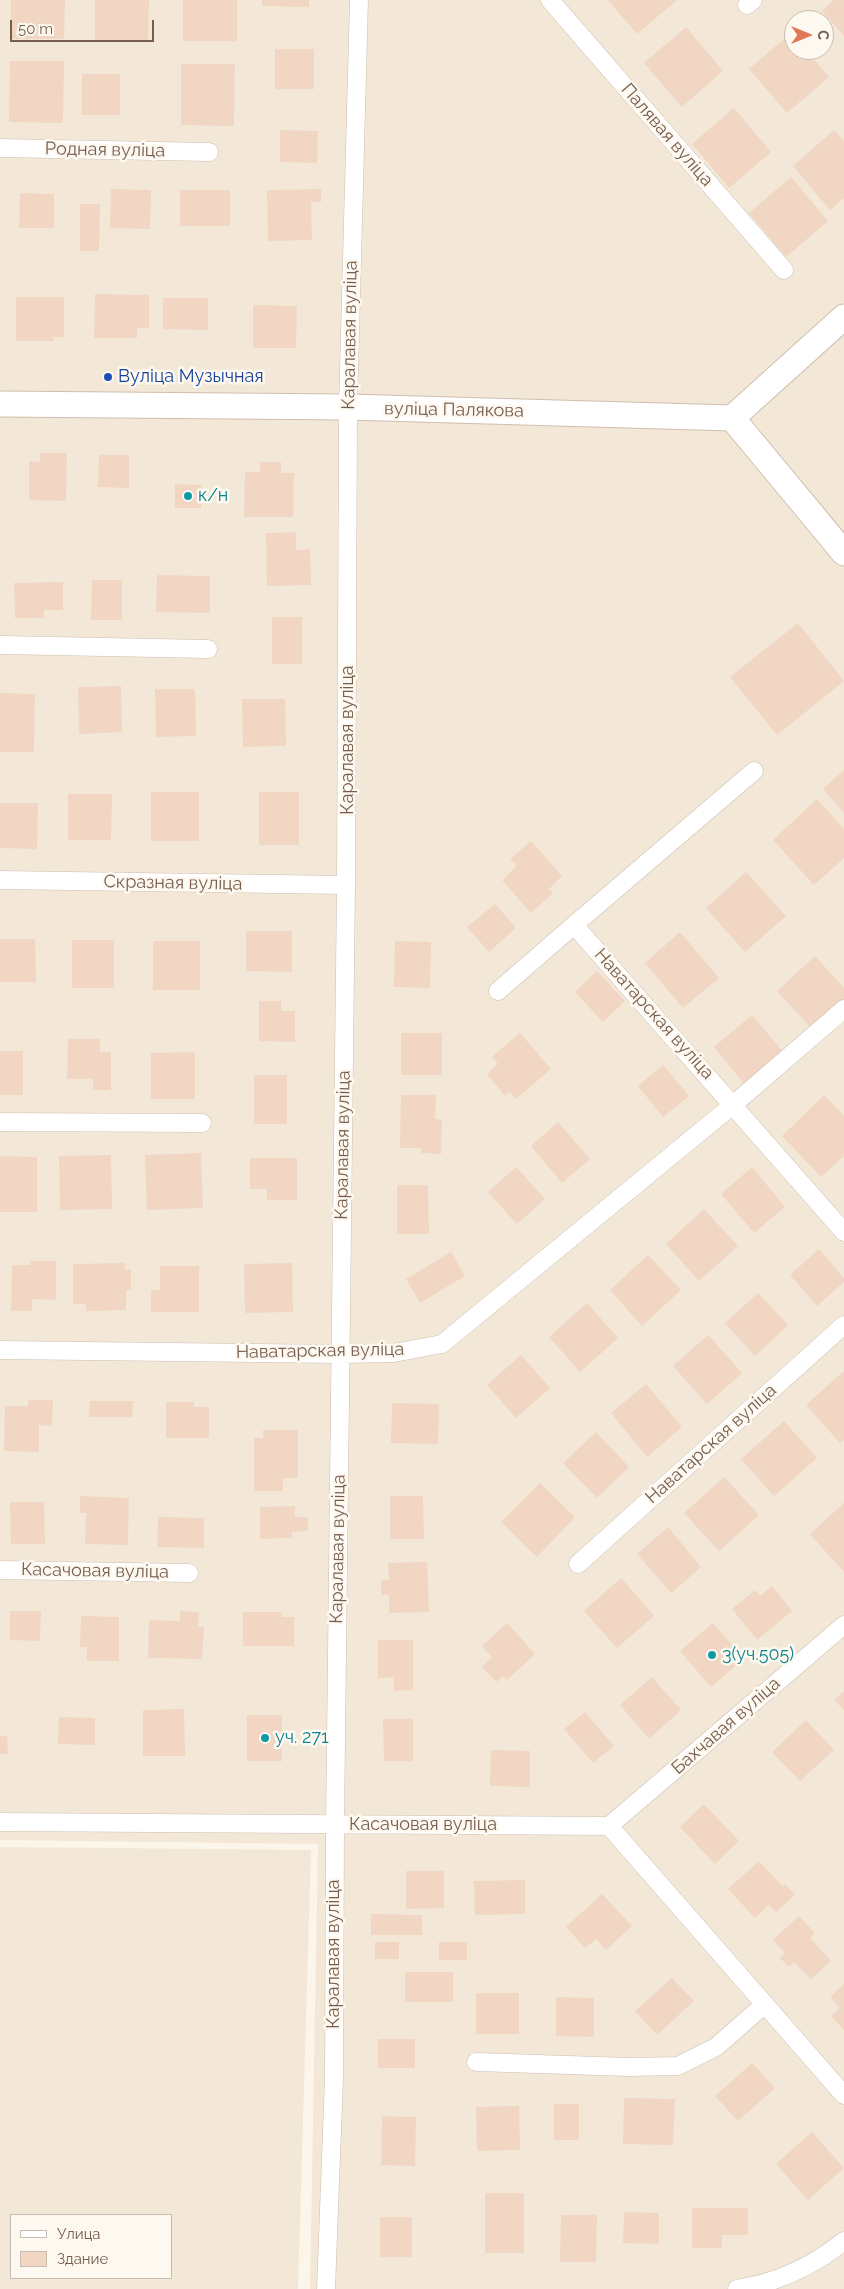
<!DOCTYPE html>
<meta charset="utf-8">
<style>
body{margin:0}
#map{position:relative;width:844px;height:2289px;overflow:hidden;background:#fcf5ea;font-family:Raleway,sans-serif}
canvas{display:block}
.legend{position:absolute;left:10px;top:2214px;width:162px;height:65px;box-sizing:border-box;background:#fef9f0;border:1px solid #c8bbaf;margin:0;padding:6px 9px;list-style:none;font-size:15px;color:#765d4e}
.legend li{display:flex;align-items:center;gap:10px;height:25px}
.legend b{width:25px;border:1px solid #c8bbaf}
.north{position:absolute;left:784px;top:10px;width:50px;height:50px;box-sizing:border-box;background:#fef9f0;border:1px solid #c8bbaf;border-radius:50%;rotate:90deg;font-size:14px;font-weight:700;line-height:20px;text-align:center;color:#765d4e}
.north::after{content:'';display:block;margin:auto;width:18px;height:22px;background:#df7955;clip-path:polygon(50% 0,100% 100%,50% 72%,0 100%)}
.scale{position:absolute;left:10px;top:20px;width:144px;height:22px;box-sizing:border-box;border:2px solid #765d4e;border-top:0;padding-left:6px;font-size:15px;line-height:18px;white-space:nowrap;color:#765d4e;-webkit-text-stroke:4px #fef9f0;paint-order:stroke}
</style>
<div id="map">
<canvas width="844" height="2289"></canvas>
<ul class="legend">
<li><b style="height:6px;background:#fff"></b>Улица</li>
<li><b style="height:14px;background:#f0d6c3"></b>Здание</li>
</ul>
<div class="north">С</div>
<div class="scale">50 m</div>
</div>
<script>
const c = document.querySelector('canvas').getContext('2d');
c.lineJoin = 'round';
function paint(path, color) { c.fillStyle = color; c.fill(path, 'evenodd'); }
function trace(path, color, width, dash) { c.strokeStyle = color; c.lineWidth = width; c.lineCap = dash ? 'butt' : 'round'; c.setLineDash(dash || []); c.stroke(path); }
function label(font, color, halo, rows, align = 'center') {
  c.font = font + ' Raleway,sans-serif'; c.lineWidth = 5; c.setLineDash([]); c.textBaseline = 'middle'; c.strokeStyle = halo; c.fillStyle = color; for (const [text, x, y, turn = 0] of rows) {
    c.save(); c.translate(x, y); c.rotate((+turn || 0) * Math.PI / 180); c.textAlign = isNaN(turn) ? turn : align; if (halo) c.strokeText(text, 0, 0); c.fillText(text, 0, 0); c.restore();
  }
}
paint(new Path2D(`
 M 0,0 L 844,0 L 844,2289 L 310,2289 L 318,1844 L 0,1840 ZM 794,20 L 824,20 L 824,50 L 794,50 Z
 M 0,1847 L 311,1850 L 298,2289 L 0,2289 ZM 11,2215 L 171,2215 L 171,2278 L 11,2278 Z`), '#f3e8d8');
paint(new Path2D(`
 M 11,0 L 65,0 L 64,39 L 11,39 Z
 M 95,0 L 149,0 L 148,41 L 95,40 Z
 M 183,0 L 237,0 L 237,41 L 183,41 Z
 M 262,0 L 309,0 L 309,7 L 262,6 Z
 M 608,0 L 677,0 L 637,34 Z
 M 834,0 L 844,0 L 844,36 L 822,11 Z
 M 686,27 L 723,71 L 682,107 L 644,63 Z
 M 791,33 L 794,36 L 794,50 L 806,50 L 829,77 L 787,113 L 749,69 Z
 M 275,49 L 314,49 L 314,89 L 275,89 Z
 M 10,61 L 64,61 L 63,123 L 9,122 Z
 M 181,64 L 235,64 L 234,126 L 181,125 Z
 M 82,74 L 120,74 L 120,115 L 82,115 Z
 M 734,108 L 771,152 L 729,188 L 692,144 Z
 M 280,130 L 318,131 L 317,163 L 280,162 Z
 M 834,130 L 844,141 L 844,198 L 830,210 L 793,166 Z
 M 791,177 L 828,221 L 786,257 L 749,213 Z
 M 111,189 L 151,190 L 150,229 L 110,228 Z
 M 321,189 L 321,202 L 311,202 L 312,240 L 268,241 L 267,190 Z
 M 180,190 L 230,190 L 230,226 L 180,226 Z
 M 20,193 L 54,194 L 54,228 L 19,228 Z
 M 80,204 L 100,204 L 99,251 L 80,251 Z
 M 95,294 L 149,295 L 149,328 L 137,328 L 137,338 L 94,338 Z
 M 16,297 L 64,297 L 64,337 L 54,337 L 54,341 L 16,341 Z
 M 163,298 L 208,298 L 208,330 L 163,329 Z
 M 253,305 L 297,306 L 296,348 L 253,348 Z
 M 40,453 L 67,453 L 66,501 L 29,500 L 29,461 L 40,462 Z
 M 99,455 L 129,455 L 129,488 L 98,487 Z
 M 260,462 L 281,462 L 281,473 L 294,473 L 293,517 L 244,517 L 245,472 L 260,472 Z
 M 175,484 L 201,485 L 201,508 L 175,508 Z
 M 296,532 L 296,550 L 310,549 L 311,585 L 267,586 L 266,533 Z
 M 157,575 L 210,576 L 210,613 L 156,612 Z
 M 92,580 L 122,580 L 122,620 L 91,620 Z
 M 63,582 L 63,610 L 44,610 L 44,618 L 15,618 L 14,583 Z
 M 272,617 L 302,617 L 302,664 L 272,664 Z
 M 798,623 L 844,681 L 777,735 L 730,677 Z
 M 121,686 L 122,732 L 79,734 L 78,687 Z
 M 155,689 L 195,689 L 196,736 L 156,737 Z
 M 0,693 L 35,694 L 34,752 L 0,752 Z
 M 242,699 L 285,699 L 286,746 L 243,747 Z
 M 844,770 L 844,813 L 823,789 Z
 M 151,792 L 199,792 L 199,841 L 151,841 Z
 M 259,792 L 299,792 L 299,845 L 259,845 Z
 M 68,794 L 112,794 L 111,840 L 68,840 Z
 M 817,799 L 844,829 L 844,858 L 814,885 L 773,840 Z
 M 0,803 L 38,803 L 37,849 L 0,848 Z
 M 531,841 L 562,876 L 549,889 L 553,893 L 531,913 L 502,880 L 517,866 L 510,859 Z
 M 746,872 L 786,916 L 745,952 L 706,908 Z
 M 495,904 L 516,928 L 489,952 L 467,927 Z
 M 246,931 L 292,931 L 292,972 L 246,971 Z
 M 680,932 L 719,978 L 683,1008 L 645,963 Z
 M 0,939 L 35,939 L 36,982 L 0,982 Z
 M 72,940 L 114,940 L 114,988 L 72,988 Z
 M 153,941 L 200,941 L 200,990 L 153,990 Z
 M 395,941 L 431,942 L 430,988 L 394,987 Z
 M 815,956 L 844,988 L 844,1003 L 814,1031 L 777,991 Z
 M 597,971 L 625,1001 L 603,1022 L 575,992 Z
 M 259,1001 L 281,1001 L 281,1011 L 295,1011 L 295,1042 L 259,1041 Z
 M 752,1015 L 784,1053 L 745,1085 L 714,1047 Z
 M 401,1033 L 442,1033 L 442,1075 L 401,1075 Z
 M 520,1033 L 551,1069 L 516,1099 L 510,1092 L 505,1096 L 487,1074 L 498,1064 L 492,1057 Z
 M 68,1039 L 100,1039 L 100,1052 L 111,1052 L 111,1090 L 93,1090 L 93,1079 L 67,1079 Z
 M 0,1051 L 23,1051 L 23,1095 L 0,1095 Z
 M 195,1052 L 195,1099 L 151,1099 L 151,1053 Z
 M 663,1065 L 689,1096 L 663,1117 L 638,1086 Z
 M 254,1075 L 287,1075 L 287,1124 L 254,1124 Z
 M 401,1095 L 436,1095 L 435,1119 L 442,1120 L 441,1154 L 421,1153 L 421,1148 L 400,1148 Z
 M 824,1095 L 844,1116 L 844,1156 L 821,1177 L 782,1136 Z
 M 558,1122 L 590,1159 L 562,1183 L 531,1146 Z
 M 201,1153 L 203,1208 L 147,1210 L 145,1155 Z
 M 111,1155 L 112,1209 L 60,1210 L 59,1156 Z
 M 0,1156 L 37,1157 L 37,1212 L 0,1212 Z
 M 250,1158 L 297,1158 L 297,1200 L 267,1200 L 267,1189 L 250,1189 Z
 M 516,1167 L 545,1199 L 517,1224 L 488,1192 Z
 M 752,1167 L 785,1207 L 754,1233 L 721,1194 Z
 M 397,1185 L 428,1185 L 429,1234 L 397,1234 Z
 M 704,1209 L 738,1246 L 699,1281 L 666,1244 Z
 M 819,1249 L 844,1278 L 844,1282 L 817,1306 L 790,1275 Z
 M 451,1252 L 465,1276 L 420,1303 L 406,1279 Z
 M 648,1255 L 681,1290 L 642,1326 L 610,1290 Z
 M 30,1261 L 56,1261 L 56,1300 L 32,1299 L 32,1311 L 11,1311 L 12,1265 L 30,1265 Z
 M 125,1263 L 125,1270 L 131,1269 L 131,1290 L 126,1290 L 126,1310 L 86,1311 L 86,1304 L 73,1304 L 73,1264 Z
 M 292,1263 L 293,1312 L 245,1313 L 244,1264 Z
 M 160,1266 L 199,1266 L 199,1312 L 151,1312 L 151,1290 L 160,1290 Z
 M 758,1293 L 788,1325 L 755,1356 L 725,1323 Z
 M 587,1303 L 618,1338 L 580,1372 L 549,1337 Z
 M 708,1335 L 742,1373 L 707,1404 L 673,1366 Z
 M 521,1355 L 550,1388 L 516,1418 L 487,1385 Z
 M 844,1371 L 844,1440 L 840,1443 L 806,1405 Z
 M 646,1384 L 682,1427 L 647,1457 L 611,1413 Z
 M 28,1400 L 53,1400 L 52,1426 L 39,1425 L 39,1452 L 4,1451 L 5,1406 L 28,1406 Z
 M 90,1401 L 133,1401 L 132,1417 L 89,1417 Z
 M 166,1402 L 194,1402 L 194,1407 L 209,1407 L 209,1438 L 166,1438 Z
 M 392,1403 L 439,1404 L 438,1444 L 391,1443 Z
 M 784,1421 L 817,1458 L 774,1496 L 741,1459 Z
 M 263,1430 L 298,1430 L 298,1478 L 283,1478 L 283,1491 L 254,1491 L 254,1438 L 263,1438 Z
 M 596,1432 L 629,1467 L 597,1498 L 563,1463 Z
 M 724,1477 L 759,1515 L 719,1551 L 684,1513 Z
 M 540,1483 L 575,1517 L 537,1557 L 501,1522 Z
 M 80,1496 L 129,1498 L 128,1545 L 85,1544 L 86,1513 L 80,1513 Z
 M 390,1496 L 423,1496 L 424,1539 L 390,1539 Z
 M 10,1502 L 44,1502 L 45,1544 L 11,1544 Z
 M 844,1503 L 844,1572 L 810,1534 Z
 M 295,1506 L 295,1517 L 308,1517 L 308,1531 L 292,1532 L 292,1538 L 260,1539 L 260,1507 Z
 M 158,1517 L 204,1518 L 204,1548 L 157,1547 Z
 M 668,1527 L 701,1567 L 671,1593 L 637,1554 Z
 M 427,1562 L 429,1612 L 389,1613 L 389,1595 L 381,1595 L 381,1580 L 389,1580 L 388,1563 Z
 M 621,1578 L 654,1616 L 617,1648 L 584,1611 Z
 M 772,1586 L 792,1611 L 757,1640 L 732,1609 L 755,1590 L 760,1596 Z
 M 10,1611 L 41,1611 L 40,1641 L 10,1640 Z
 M 180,1611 L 199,1612 L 198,1626 L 204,1627 L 202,1659 L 148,1658 L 149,1620 L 180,1621 Z
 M 243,1612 L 281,1612 L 282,1617 L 294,1617 L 294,1646 L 243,1646 Z
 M 81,1616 L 119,1617 L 119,1661 L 87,1661 L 87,1647 L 80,1647 Z
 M 507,1623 L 535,1654 L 507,1680 L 503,1676 L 496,1682 L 482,1667 L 492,1657 L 482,1646 Z
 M 713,1623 L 744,1659 L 711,1687 L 680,1651 Z
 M 378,1640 L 413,1640 L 413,1690 L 394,1691 L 394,1677 L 378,1678 Z
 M 652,1677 L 681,1710 L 649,1739 L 620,1705 Z
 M 844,1691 L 844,1710 L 834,1700 Z
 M 184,1709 L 185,1756 L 143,1756 L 143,1710 Z
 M 585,1712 L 614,1746 L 593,1763 L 564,1729 Z
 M 247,1715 L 282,1715 L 282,1761 L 247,1761 Z
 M 59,1717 L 95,1718 L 95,1745 L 58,1744 Z
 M 383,1719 L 413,1719 L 413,1761 L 384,1761 Z
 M 806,1720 L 834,1750 L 800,1781 L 772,1752 Z
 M 0,1736 L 7,1736 L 8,1754 L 0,1754 Z
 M 491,1750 L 530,1751 L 530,1787 L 490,1786 Z
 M 704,1804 L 739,1841 L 715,1864 L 680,1827 Z
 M 759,1861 L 783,1887 L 785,1884 L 795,1895 L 776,1912 L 769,1905 L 755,1918 L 728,1889 Z
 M 406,1871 L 444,1871 L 444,1908 L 406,1909 Z
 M 525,1880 L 525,1914 L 475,1915 L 474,1881 Z
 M 602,1894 L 632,1926 L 606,1950 L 596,1939 L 585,1948 L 566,1927 Z
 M 371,1914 L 422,1915 L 422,1935 L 371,1935 Z
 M 799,1916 L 815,1933 L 810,1938 L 831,1961 L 811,1979 L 794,1962 L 789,1967 L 780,1958 L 785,1953 L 773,1940 Z
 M 375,1942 L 399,1942 L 399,1959 L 375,1959 Z
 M 439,1942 L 467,1942 L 467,1960 L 439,1960 Z
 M 405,1972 L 453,1972 L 453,2002 L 405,2002 Z
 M 672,1978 L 694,2001 L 657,2035 L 635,2011 Z
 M 844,1984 L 844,2030 L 831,2016 L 840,2008 L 830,1997 Z
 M 476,1993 L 519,1993 L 519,2034 L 476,2034 Z
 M 556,1997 L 594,1998 L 594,2037 L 556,2036 Z
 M 378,2039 L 415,2039 L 415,2068 L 378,2068 Z
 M 752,2063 L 775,2088 L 738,2121 L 715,2096 Z
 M 624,2098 L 675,2099 L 673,2145 L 623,2144 Z
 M 554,2104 L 579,2104 L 579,2140 L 554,2140 Z
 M 519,2106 L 520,2150 L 477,2151 L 476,2107 Z
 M 382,2116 L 416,2117 L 415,2166 L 381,2165 Z
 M 812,2132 L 844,2168 L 808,2200 L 776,2164 Z
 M 485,2193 L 524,2193 L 524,2253 L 485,2253 Z
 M 692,2208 L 748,2208 L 748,2235 L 722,2235 L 722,2248 L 692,2248 Z
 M 624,2212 L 659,2213 L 659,2244 L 623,2243 Z
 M 561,2215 L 597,2215 L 596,2262 L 560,2262 Z
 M 380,2217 L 412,2217 L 412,2257 L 380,2257 Z`), '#f0d6c3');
const street = new Path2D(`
 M 550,0 L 784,270
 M 747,5 L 753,0
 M 0,148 L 209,152
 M 0,645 L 208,649
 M 754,771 L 574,925 L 844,1232
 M 0,880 L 346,885
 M 498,991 L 574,925
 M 0,1122 L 202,1123
 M 0,1350 L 340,1354 L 394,1353 L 442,1344 L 734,1104 L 844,1009
 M 578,1564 L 844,1325
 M 0,1570 L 189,1573
 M 0,1822 L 609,1826 L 844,2095
 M 609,1826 L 844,1625
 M 476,2062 L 629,2067 L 678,2066 L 716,2047 L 765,2004
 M 326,2289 L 334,2078 L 335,1825 L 346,885 L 348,407 L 359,0
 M 737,2289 C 776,2283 813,2266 844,2241`);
const secondary = new Path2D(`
 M 0,404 L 348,407 L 732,418 L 844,553
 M 732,418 L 844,317`);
trace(street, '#cebeb0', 19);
trace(secondary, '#d0bead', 27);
trace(street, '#fff', 18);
trace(secondary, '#fff', 25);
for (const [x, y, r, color] of [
 [108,377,5,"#1a4fb4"],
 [188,496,5,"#0f9aa8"],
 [712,1655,5,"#0f9aa8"],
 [265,1738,5,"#0f9aa8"]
]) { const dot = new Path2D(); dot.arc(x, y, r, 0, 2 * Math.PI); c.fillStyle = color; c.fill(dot); trace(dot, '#fef9f0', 2); }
label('18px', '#765d4e', '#fef9f0', [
 ["Палявая вуліца",667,135,49],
 ["Родная вуліца",105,150,1],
 ["Каралавая вуліца",350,335,-89],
 ["вуліца Палякова",454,410,1],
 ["Каралавая вуліца",348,740,-90],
 ["Скразная вуліца",173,883,1],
 ["Наватарская вуліца",654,1014,48],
 ["Каралавая вуліца",343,1145,-89],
 ["Наватарская вуліца",320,1351,-1],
 ["Наватарская вуліца",711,1444,-42],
 ["Каралавая вуліца",338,1549,-89],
 ["Касачовая вуліца",95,1571,1],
 ["Бахчавая вуліца",726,1726,-41],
 ["Касачовая вуліца",423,1825],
 ["Каралавая вуліца",334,1954,-90]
]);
label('18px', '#164399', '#fef9f0', [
 ["Вуліца Музычная",118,377]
], 'left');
label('18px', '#0d838f', '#fef9f0', [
 ["к/н",198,496],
 ["3(уч.505)",722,1655],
 ["уч. 271",275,1738]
], 'left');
</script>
